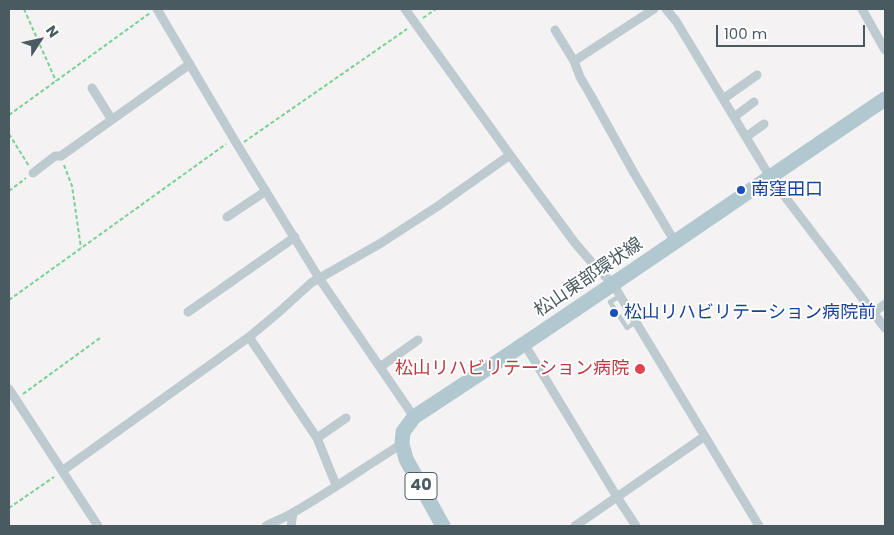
<!DOCTYPE html>
<meta charset="utf-8">
<style>
body{margin:0}
#map{position:relative;width:894px;height:535px;overflow:hidden;background:#f4f2f3;font-family:Poppins,sans-serif}
canvas{display:block}
.frame{position:absolute;inset:0;border:10px solid #495a61;pointer-events:none}
.north{position:absolute;left:15px;top:15px;width:50px;height:50px;-webkit-text-stroke:4px #fff;paint-order:stroke;rotate:55deg;font-size:14px;font-weight:700;line-height:20px;text-align:center;color:#495a61}
.north::after{content:'';display:block;margin:auto;width:18px;height:22px;background:#495a61;clip-path:polygon(50% 0,100% 100%,50% 72%,0 100%)}
.scale{position:absolute;left:716px;top:25px;width:149px;height:22px;box-sizing:border-box;border:2px solid #495a61;border-top:0;padding-left:6px;font-size:15px;line-height:18px;white-space:nowrap;color:#495a61;-webkit-text-stroke:4px #fff;paint-order:stroke}
</style>
<div id="map">
<canvas width="894" height="535"></canvas>
<div class="frame"></div>
<div class="north">N</div>
<div class="scale">100 m</div>
</div>
<script>
const c = document.querySelector('canvas').getContext('2d');
c.lineJoin = 'round';
function trace(path, color, width, dash) { c.strokeStyle = color; c.lineWidth = width; c.lineCap = dash ? 'butt' : 'round'; c.setLineDash(dash || []); c.stroke(path); }
function label(font, color, halo, rows, align = 'center') {
  c.font = font + ' Poppins,"Noto Sans JP",sans-serif'; c.lineWidth = 4; c.setLineDash([]); c.textBaseline = 'middle'; c.strokeStyle = halo; c.fillStyle = color; for (const [text, x, y, turn = 0] of rows) {
    c.save(); c.translate(x, y); c.rotate((+turn || 0) * Math.PI / 180); c.textAlign = isNaN(turn) ? turn : align; if (halo) c.strokeText(text, 0, 0); c.fillText(text, 0, 0); c.restore();
  }
}
trace(new Path2D(`
 M 24,9 L 56,81
 M 423,18 L 436,9
 M 9,115 L 150,13
 M 9,134 L 29,166
 M 244,142 L 407,29
 M 64,165 L 72,186 L 81,248
 M 9,191 L 26,178
 M 9,300 L 226,144
 M 23,394 L 100,338
 M 9,508 L 54,477`), '#78d193', 2, [4, 2.5]);
trace(new Path2D(`
 M 620,296 L 610,302 L 627,328 L 636,322`), '#bdcacf', 4.5);
trace(new Path2D(`
 M 157,9 L 238,146 L 319,278 L 414,417
 M 405,9 L 510,155 L 575,243 L 594,265 L 613,284 L 759,526
 M 666,9 L 676,21 L 770,177 L 885,328
 M 862,9 L 885,50
 M 555,30 L 574,61 L 580,77 L 590,94 L 634,173 L 675,242
 M 574,61 L 654,9
 M 92,88 L 112,120
 M 723,99 L 757,75
 M 734,117 L 754,102
 M 746,137 L 764,124
 M 33,173 L 55,156 L 61,156 L 190,64
 M 227,217 L 266,191
 M 188,312 L 295,237
 M 873,313 L 885,304
 M 249,337 L 317,438 L 336,485
 M 525,345 L 617,497 L 636,526
 M 380,367 L 418,340
 M 9,389 L 98,526
 M 317,438 L 346,418
 M 62,471 L 249,337 L 279,312 L 311,283 L 381,243 L 438,206 L 510,155
 M 266,526 C 275,521 285,518 294,512 C 331,491 366,466 402,444
 M 291,526 L 293,513
 M 575,526 L 705,436`), '#bdcacf', 9);
trace(new Path2D(`
 M 443,526 L 406,459 L 402,444 L 403,432 L 414,417 C 573,313 728,205 885,99`), '#b2c8d1', 15);
for (const [x, y, r, color] of [
 [741,190,5,"#1a4fb4"],
 [614,313,5,"#1a4fb4"],
 [640,369,6,"#e0444e"]
]) { const dot = new Path2D(); dot.arc(x, y, r, 0, 2 * Math.PI); c.fillStyle = color; c.fill(dot); trace(dot, '#fff', 2); }
for (const [x, y, w] of [
 [421,486,32]
]) { const box = new Path2D(); box.roundRect(x - w / 2, y - 13.5, w, 27, 4); c.fillStyle = '#fff'; c.fill(box); trace(box, '#495a61', 1); }
label('bold 16px', '#495a61', null, [
 ["40",421,486]
]);
label('18px', '#164399', '#fff', [
 ["南窪田口",751,190],
 ["松山リハビリテーション病院前",624,313]
], 'left');
label('18px', '#495a61', '#fff', [
 ["松山東部環状線",589,278,-34]
]);
label('18px', '#be3a42', '#fff', [
 ["松山リハビリテーション病院",629,369]
], 'right');
</script>
